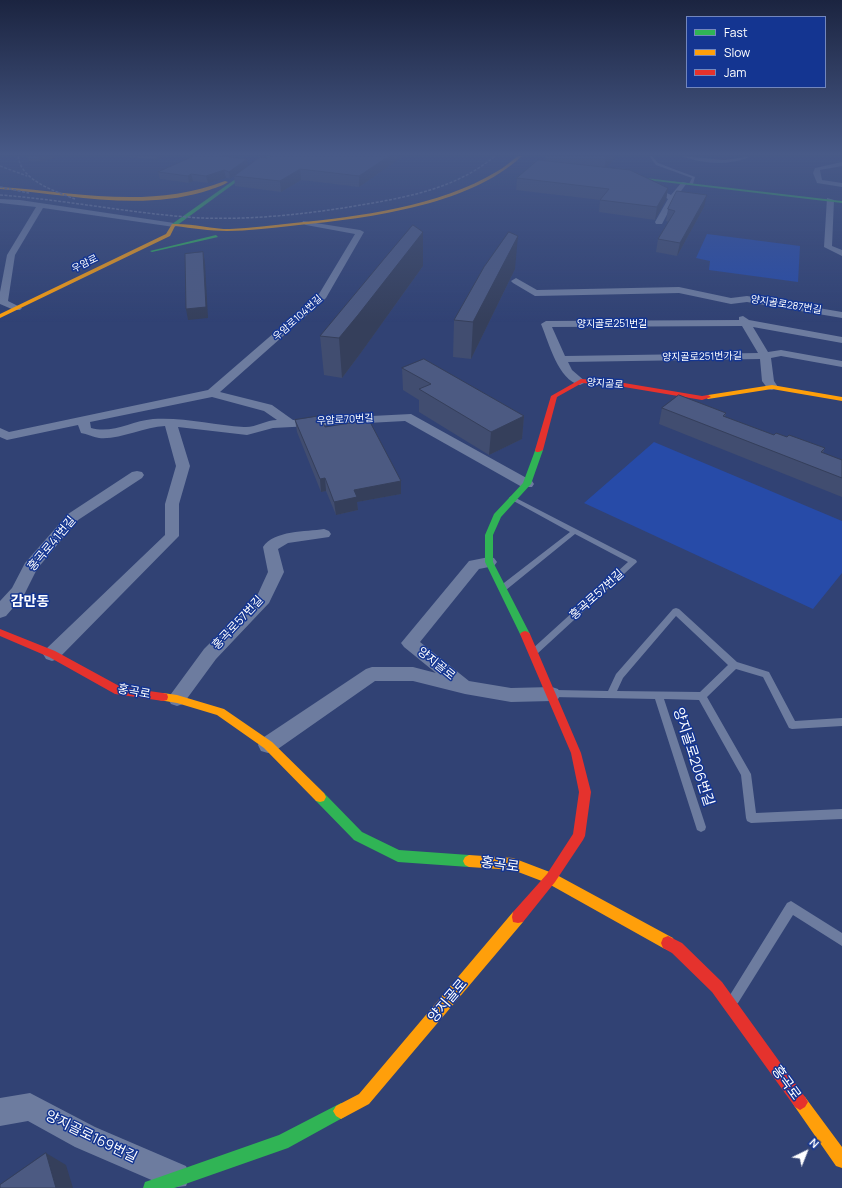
<!DOCTYPE html>
<meta charset="utf-8">
<style>
body{margin:0}
#map{position:relative;width:842px;height:1188px;overflow:hidden;background:#314274;font-family:Manrope,sans-serif}
canvas{display:block}
.legend{position:absolute;left:686px;top:16px;width:140px;height:72px;box-sizing:border-box;background:#143591;border:1px solid #7286bd;margin:0;padding:5px 7px;list-style:none;font-size:12px;color:#fff}
.legend li{display:flex;align-items:center;gap:8px;height:20px}
.legend b{width:20px;border:1px solid #7286bd}
.north{position:absolute;left:786px;top:1132px;width:40px;height:40px;-webkit-text-stroke:3px #143591;paint-order:stroke;rotate:43deg;font-size:11px;font-weight:700;line-height:16px;text-align:center;color:#fff}
.north::after{content:'';display:block;margin:auto;width:14px;height:18px;background:#fff;clip-path:polygon(50% 0,100% 100%,50% 72%,0 100%)}
</style>
<div id="map">
<canvas width="842" height="1188"></canvas>
<ul class="legend">
<li><b style="height:5px;background:#30b455"></b>Fast</li>
<li><b style="height:5px;background:#ff9f0a"></b>Slow</li>
<li><b style="height:5px;background:#e5322d"></b>Jam</li>
</ul>
<div class="north">N</div>
</div>
<script>
const c = document.querySelector('canvas').getContext('2d');
c.lineJoin = 'round';
function paint(path, color) { c.fillStyle = color; c.fill(path, 'evenodd'); }
function trace(path, color, width, dash) { c.strokeStyle = color; c.lineWidth = width; c.lineCap = dash ? 'butt' : 'round'; c.setLineDash(dash || []); c.stroke(path); }
function label(font, color, halo, rows, align = 'center') {
  c.font = font + ' Manrope,"Noto Sans KR",sans-serif'; c.lineWidth = 3; c.setLineDash([]); c.textBaseline = 'middle'; c.strokeStyle = halo; c.fillStyle = color; for (const [text, x, y, turn = 0] of rows) {
    c.save(); c.translate(x, y); c.rotate((+turn || 0) * Math.PI / 180); c.textAlign = isNaN(turn) ? turn : align; if (halo) c.strokeText(text, 0, 0); c.fillText(text, 0, 0); c.restore();
  }
}
paint(new Path2D(`
 M 707,234 L 800,246 L 798,282 L 709,270 L 710,261 L 696,258 Z
 M 654,442 L 842,521 L 842,573 L 813,609 L 584,503 Z`), '#274ba8');
paint(new Path2D(`
 M 649,156 L 652,156 L 658,163 L 695,177 L 693,184 L 691,185 L 689,184 L 692,178 L 656,165 Z
 M 682,156 L 725,160 L 751,156 C 733,166 700,164 682,156 Z
 M 512,496 L 636,560 L 637,562 L 537,654 L 531,654 L 530,652 L 531,650 L 628,562 L 575,534 L 506,590 L 500,590 L 499,588 L 500,586 L 570,532 L 510,499 L 509,498 L 510,497 Z
 M 676,608 L 679,609 L 737,662 L 769,672 L 795,721 L 842,718 L 842,726 L 792,729 L 789,728 L 763,677 L 736,669 L 707,697 L 751,774 L 756,813 L 842,809 L 842,819 L 751,823 L 747,821 L 746,818 L 741,775 L 699,700 L 664,699 L 706,827 L 705,830 L 701,832 L 697,830 L 655,699 L 552,697 L 550,694 L 552,691 L 555,690 L 608,691 L 616,674 L 673,609 ZM 676,616 L 728,665 L 700,692 L 617,691 L 623,678 Z
 M 791,901 L 842,933 L 842,946 L 793,915 L 738,1003 L 734,1005 L 730,1003 L 728,999 L 730,995 L 787,903 Z`), '#6d7c9f');
paint(new Path2D(`
 M 842,162 L 842,166 L 820,170 L 822,180 L 842,183 L 842,187 L 817,183 L 813,173 L 815,168 Z
 M 682,182 L 687,183 L 675,199 L 662,224 L 656,224 L 655,222 L 668,199 L 643,185 L 649,184 L 671,195 Z
 M 827,198 L 834,200 L 832,246 L 842,250 L 842,256 L 824,247 Z
 M 0,199 L 20,200 L 174,223 L 178,225 L 174,227 L 43,208 L 15,255 L 8,301 L 22,308 L 20,310 L 14,310 L 0,304 L 0,292 L 7,255 L 36,207 L 0,203 Z
 M 303,221 L 360,230 L 364,232 L 326,298 L 220,392 L 272,405 L 293,420 L 411,414 L 532,481 L 534,484 L 532,487 L 522,487 L 405,421 L 273,428 L 247,435 L 178,427 L 190,466 L 179,504 L 179,536 L 58,659 L 52,661 L 46,659 L 43,654 L 46,649 L 165,535 L 165,504 L 176,466 L 165,426 C 144,427 119,440 99,438 C 93,437 87,434 81,433 L 78,425 L 7,440 L 0,437 L 0,428 L 9,432 L 208,390 L 319,294 L 355,234 L 306,225 L 302,223 ZM 212,397 L 264,411 L 277,420 C 266,420 255,428 244,427 C 214,425 184,417 153,419 C 131,421 113,434 91,428 L 90,422 Z
 M 516,278 L 537,290 L 679,287 L 731,298 L 747,296 L 842,312 L 842,318 L 747,302 L 731,304 L 679,293 L 535,296 L 513,283 L 511,281 Z
 M 743,316 L 749,320 L 842,337 L 842,343 L 753,327 L 768,352 L 781,350 L 842,361 L 842,367 L 781,356 L 771,358 L 774,381 L 778,387 L 772,390 L 768,389 L 762,381 L 760,359 L 568,362 L 572,370 L 586,382 L 580,385 C 558,380 549,343 541,324 L 546,321 L 739,320 L 739,317 ZM 742,326 L 758,353 L 565,356 L 552,327 Z
 M 137,471 L 142,472 L 144,475 L 142,478 L 78,520 L 37,569 L 24,595 L 6,616 L 0,618 L 0,601 L 12,588 L 25,563 L 68,514 L 132,472 Z
 M 324,529 L 329,531 L 331,534 L 329,537 L 288,543 L 278,549 L 284,572 L 269,603 L 216,659 L 183,704 L 177,706 L 171,704 L 168,699 L 171,694 L 204,649 L 257,596 L 268,572 L 263,547 C 274,530 306,532 324,529 Z
 M 489,557 L 494,558 L 497,562 L 494,566 L 479,569 L 420,642 L 469,681 L 511,688 L 552,687 L 558,689 L 561,694 L 558,699 L 552,701 L 511,702 L 465,694 L 413,681 L 375,681 L 275,751 L 268,753 L 261,751 L 258,745 L 261,739 L 366,669 L 372,667 L 413,667 L 436,673 L 404,647 L 401,643 L 469,561 Z
 M 30,1093 L 95,1127 L 186,1166 L 190,1176 L 186,1186 L 170,1188 L 75,1147 L 28,1121 L 0,1126 L 0,1098 Z`), '#6d7c9f');
paint(new Path2D(`
 M 268,156 L 272,156 L 176,226 L 172,226 L 172,224 Z
 M 620,175 L 842,201 L 842,203 L 621,177 Z
 M 216,235 L 218,237 L 152,252 L 150,251 Z
 M 536,448 L 539,448 L 543,450 L 531,484 L 501,517 L 493,535 L 493,562 L 530,634 L 528,636 L 522,636 L 520,634 L 485,562 L 485,535 L 494,514 L 523,483 Z
 M 320,792 L 324,793 L 362,832 L 399,850 L 469,855 L 473,857 L 475,861 L 473,865 L 469,867 L 398,862 L 354,840 L 316,801 L 314,797 L 316,793 Z
 M 341,1103 L 346,1106 L 349,1111 L 346,1116 L 288,1148 L 174,1188 L 143,1188 L 145,1182 L 151,1180 L 279,1135 Z`), '#30b455');
paint(new Path2D(`
 M 518,156 L 522,156 C 468,207 361,219 290,226 C 269,228 248,231 227,231 C 210,231 192,228 175,226 L 170,236 L 0,318 L 0,314 L 166,234 L 172,224 C 191,223 211,229 230,229 C 251,228 273,225 294,223 C 358,217 440,206 496,172 C 504,168 511,161 518,156 Z
 M 225,181 L 228,182 C 221,187 211,189 203,192 C 137,211 66,194 0,189 L 0,187 C 78,192 148,210 225,181 Z
 M 772,385 L 842,397 L 842,401 L 772,389 L 708,399 L 705,397 L 708,395 Z
 M 163,693 L 177,695 L 224,709 L 272,742 L 324,793 L 326,797 L 324,801 L 320,802 L 316,801 L 264,748 L 217,715 L 177,703 L 159,700 L 158,697 L 159,694 Z
 M 469,855 L 513,858 L 555,874 L 673,938 L 675,943 L 673,948 L 668,950 L 663,948 L 547,883 L 513,870 L 469,867 L 465,865 L 463,861 L 465,857 Z
 M 518,911 L 523,912 L 524,917 L 523,922 L 369,1104 L 341,1119 L 336,1116 L 333,1111 L 336,1106 L 359,1094 L 513,912 Z
 M 800,1094 L 805,1097 L 842,1147 L 842,1168 L 836,1166 L 795,1107 L 792,1102 L 795,1097 Z`), '#ff9f0a');
paint(new Path2D(`
 M 581,379 L 612,381 L 702,396 L 708,395 L 711,397 L 702,400 L 612,385 L 582,383 L 557,397 L 543,450 L 539,452 L 536,452 L 535,450 L 551,396 Z
 M 0,629 L 55,651 L 121,687 L 163,693 L 167,694 L 168,697 L 167,700 L 163,701 L 115,694 L 49,657 L 0,636 Z
 M 525,631 L 528,632 L 530,634 L 581,753 L 591,792 L 585,836 L 583,840 L 555,882 L 523,922 L 518,923 L 513,922 L 512,917 L 513,912 L 547,874 L 573,834 L 579,792 L 571,753 L 520,634 L 522,632 Z
 M 668,936 L 682,943 L 722,982 L 805,1097 L 808,1102 L 805,1107 L 800,1110 L 795,1107 L 712,992 L 672,953 L 663,948 L 661,943 L 663,938 Z`), '#e5322d');
trace(new Path2D(`
 M 18,156 C 21,181 55,191 75,199
 M 0,166 L 27,176
 M 0,187 L 29,193
 M 0,195 C 67,200 134,214 201,218 C 259,220 316,213 373,203 C 417,195 459,186 495,156`), '#707c9f', 1.5, [3, 1.5]);
paint(new Path2D(`
 M 27,156 L 60,156 L 41,162 L 29,161 Z
 M 122,156 L 164,156 L 155,160 Z
 M 272,156 L 403,156 L 359,187 L 301,180 L 281,192 L 235,186 L 234,176 L 230,179 L 226,178 L 208,183 L 193,181 L 189,183 L 160,179 L 158,172 L 247,159 L 248,166 L 267,158 Z
 M 546,156 L 616,156 L 616,157 L 606,168 L 668,188 L 666,200 L 655,220 L 599,212 L 600,200 L 516,190 L 517,178 L 545,161 Z
 M 704,207 L 677,256 L 656,252 L 658,239 L 669,222 L 666,221 L 668,209 Z
 M 423,232 L 423,266 L 360,354 L 342,378 L 324,375 L 320,336 Z
 M 515,269 L 471,359 L 453,357 L 454,320 Z
 M 402,368 L 524,416 L 522,439 L 489,455 L 419,412 L 419,400 L 403,390 Z
 M 662,408 L 726,413 L 725,417 L 774,435 L 787,437 L 825,448 L 823,453 L 842,460 L 842,497 L 659,424 Z
 M 295,420 L 325,427 L 401,481 L 401,494 L 357,502 L 358,510 L 336,515 L 326,491 L 321,492 L 297,432 Z`), '#414d70');
paint(new Path2D(`
 M 38,156 L 60,156 L 41,162 Z
 M 154,156 L 164,156 L 155,160 Z
 M 389,156 L 403,156 L 359,187 L 359,176 Z
 M 606,156 L 616,156 L 616,157 L 604,170 Z
 M 247,159 L 248,166 L 230,179 L 229,172 Z
 M 300,169 L 301,180 L 281,192 L 280,181 Z
 M 224,170 L 226,178 L 208,183 L 206,176 Z
 M 191,174 L 193,181 L 189,183 L 188,176 Z
 M 668,188 L 666,200 L 655,220 L 657,207 Z
 M 707,195 L 704,207 L 677,256 L 680,243 Z
 M 423,232 L 423,266 L 360,354 L 342,378 L 339,338 Z
 M 518,236 L 515,269 L 471,359 L 473,322 Z
 M 203,252 L 205,262 L 208,318 L 188,320 L 186,309 Z
 M 524,416 L 522,439 L 489,455 L 491,432 Z
 M 325,478 L 326,491 L 321,492 L 320,479 Z
 M 401,481 L 401,494 L 357,502 L 358,510 L 336,515 L 334,502 L 354,490 Z
 M 46,1153 L 66,1165 L 73,1188 L 56,1188 Z`), '#353f5b');
const building = new Path2D(`
 M 194,156 L 219,156 L 247,159 L 229,172 L 224,170 L 206,176 L 191,174 L 188,176 L 158,172 Z
 M 272,156 L 389,156 L 359,176 L 300,169 L 280,181 L 234,176 L 260,157 L 267,158 Z
 M 538,160 L 630,170 L 668,188 L 657,207 L 600,200 L 609,189 L 517,178 Z
 M 677,191 L 707,195 L 680,243 L 658,239 L 675,211 L 668,209 Z
 M 413,225 L 423,232 L 358,315 L 339,338 L 320,336 L 384,259 Z
 M 509,232 L 518,236 L 473,322 L 454,320 L 484,267 Z
 M 203,252 L 206,307 L 186,309 L 185,254 Z
 M 424,359 L 524,416 L 491,432 L 419,389 L 431,384 L 402,368 Z
 M 679,395 L 726,413 L 723,416 L 774,435 L 776,433 L 787,437 L 789,435 L 825,448 L 821,452 L 842,460 L 842,478 L 662,408 Z
 M 320,416 L 325,427 L 369,420 L 401,481 L 354,490 L 357,497 L 334,502 L 325,478 L 320,479 L 295,420 Z
 M 46,1153 L 56,1188 L 0,1188 L 0,1185 Z`);
paint(building, '#4c5a82');
trace(building, '#353f5b', 1);
const sky = c.createLinearGradient(0, 0, 0, 322);
sky.addColorStop(0, '#1b2440');
sky.addColorStop(0.48, '#485a88');
sky.addColorStop(1, '#485a8800');
c.fillStyle = sky;
c.fillRect(0, 0, 842, 322);
label('10px', '#fff', '#143591', [
 ["우암로",85,264,-26],
 ["양지골로287번길",786,305,9],
 ["우암로104번길",298,318,-42],
 ["양지골로251번길",612,324],
 ["양지골로251번가길",702,357,-1],
 ["양지골로",605,384,5],
 ["우암로70번길",345,420,-3]
]);
label('12px', '#fff', '#143591', [
 ["홍곡로41번길",52,544,-50],
 ["홍곡로57번길",597,595,-42],
 ["홍곡로57번길",238,623,-47],
 ["양지골로",436,664,39],
 ["홍곡로",134,692,11]
]);
label('bold 14px', '#fff', '#143591', [
 ["감만동",30,602]
]);
label('14px', '#fff', '#143591', [
 ["양지골로206번길",693,757,72],
 ["홍곡로",500,865,8],
 ["양지골로",448,1001,-50],
 ["홍곡로",786,1083,54],
 ["양지골로169번길",91,1137,26]
]);
</script>
